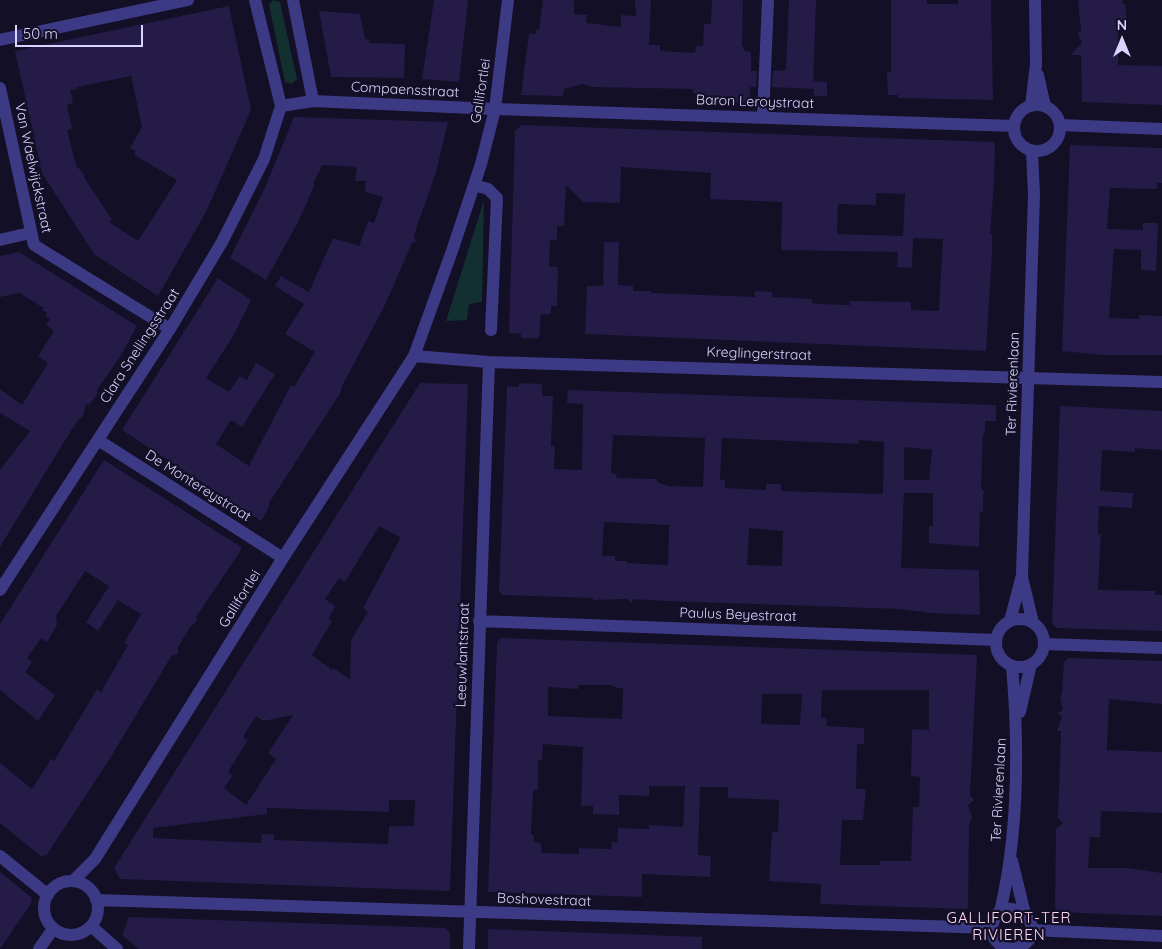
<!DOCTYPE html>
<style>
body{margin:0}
#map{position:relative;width:1162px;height:949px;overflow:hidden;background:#130f26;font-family:Quicksand,sans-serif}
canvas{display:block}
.north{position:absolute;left:1097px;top:15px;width:50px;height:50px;-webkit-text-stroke:4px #130f26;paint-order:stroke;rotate:0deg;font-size:14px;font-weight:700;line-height:20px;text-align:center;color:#d9d4ff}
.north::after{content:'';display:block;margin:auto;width:18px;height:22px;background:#d9d4ff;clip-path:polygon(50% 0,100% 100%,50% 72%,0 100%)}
.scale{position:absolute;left:15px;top:25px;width:128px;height:22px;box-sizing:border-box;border:2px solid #d9d4ff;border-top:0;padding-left:6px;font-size:15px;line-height:18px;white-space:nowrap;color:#d9d4ff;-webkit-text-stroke:4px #130f26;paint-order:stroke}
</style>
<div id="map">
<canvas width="1162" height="949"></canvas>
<div class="north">N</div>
<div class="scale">50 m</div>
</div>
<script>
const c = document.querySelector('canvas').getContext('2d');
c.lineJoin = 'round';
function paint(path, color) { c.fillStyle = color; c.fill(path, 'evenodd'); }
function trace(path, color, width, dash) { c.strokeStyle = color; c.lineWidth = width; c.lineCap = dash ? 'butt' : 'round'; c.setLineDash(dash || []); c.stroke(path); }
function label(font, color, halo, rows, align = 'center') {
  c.font = font + ' Quicksand,sans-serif'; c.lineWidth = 4.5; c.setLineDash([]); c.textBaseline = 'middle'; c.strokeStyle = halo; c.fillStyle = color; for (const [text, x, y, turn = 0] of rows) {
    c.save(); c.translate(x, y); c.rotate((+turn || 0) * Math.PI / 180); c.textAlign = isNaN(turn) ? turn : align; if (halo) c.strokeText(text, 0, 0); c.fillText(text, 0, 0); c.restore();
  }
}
paint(new Path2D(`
 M 273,0 L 280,2 L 297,79 L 292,84 L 285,82 L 269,5 Z
 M 484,200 L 482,302 L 469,304 L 467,320 L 446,321 Z`), '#12302f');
paint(new Path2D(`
 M 434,0 L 468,0 L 459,82 L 422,79 Z
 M 543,0 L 574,0 L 574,14 L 587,15 L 586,23 L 621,27 L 621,15 L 636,16 L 635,0 L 651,0 L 649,45 L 660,45 L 660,51 L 695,53 L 696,46 L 703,46 L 704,24 L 711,24 L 712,0 L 743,0 L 742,47 L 744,47 L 744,51 L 751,52 L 751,71 L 757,71 L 756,87 L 750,87 L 750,103 L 697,101 L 697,93 L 693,93 L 693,89 L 592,87 L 583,84 L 564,89 L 563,96 L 521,95 L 529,33 L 536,34 L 536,30 L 539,30 Z
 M 789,0 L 816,0 L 813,89 L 772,87 L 773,71 L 786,70 Z
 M 891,0 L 927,0 L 927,4 L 958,4 L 958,0 L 991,0 L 993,100 L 898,98 L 898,95 L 888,95 L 887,72 L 891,72 Z
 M 1078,0 L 1122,0 L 1122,4 L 1125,4 L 1127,23 L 1118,24 L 1118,65 L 1162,66 L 1162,105 L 1082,102 L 1081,55 L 1070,55 L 1082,43 L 1078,34 L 1081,30 Z
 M 229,6 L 251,110 L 206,212 L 158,296 L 94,254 L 42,173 L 15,51 ZM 131,76 L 142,127 L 130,148 L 136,151 L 134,155 L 177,180 L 138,241 L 109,222 L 112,220 L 84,177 L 85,176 L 76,165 L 67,130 L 72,129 L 67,105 L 73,103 L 70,90 L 78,89 L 77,87 Z
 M 319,11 L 360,14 L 365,39 L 370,40 L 369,43 L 405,44 L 404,78 L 331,77 Z
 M 813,81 L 827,82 L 827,96 L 814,96 Z
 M 294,117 L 448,122 L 436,172 L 414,235 L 416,241 L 412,243 L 384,307 L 341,388 L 341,392 L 269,503 L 269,507 L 261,521 L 122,430 L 218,278 L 251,300 L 234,335 L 206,378 L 229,392 L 240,376 L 247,380 L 256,363 L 275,374 L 242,427 L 231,420 L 216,444 L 249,466 L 291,385 L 294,387 L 315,352 L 285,334 L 304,304 L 275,286 L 281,276 L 309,292 L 333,238 L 359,246 L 368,221 L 374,223 L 383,197 L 365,192 L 366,181 L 355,181 L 357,167 L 323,165 L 313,183 L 315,184 L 297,224 L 266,280 L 230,258 L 264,190 Z
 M 522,125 L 993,142 L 995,144 L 994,184 L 990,233 L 992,234 L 992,254 L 986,351 L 585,334 L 587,286 L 603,286 L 604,242 L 619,242 L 618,285 L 633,286 L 633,291 L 651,291 L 651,293 L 755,297 L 755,291 L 772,292 L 773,297 L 812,299 L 812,303 L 817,304 L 850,305 L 850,301 L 911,302 L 911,310 L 939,311 L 943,239 L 913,238 L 912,268 L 897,267 L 898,252 L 781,250 L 782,202 L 710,199 L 711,173 L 621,167 L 620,203 L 583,202 L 566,185 L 564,226 L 557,226 L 557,240 L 550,240 L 549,266 L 558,267 L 557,306 L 551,306 L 551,314 L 541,314 L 539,338 L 521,338 L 521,334 L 509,333 L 515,131 ZM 876,193 L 905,194 L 903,236 L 837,234 L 838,204 L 876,205 Z
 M 1070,145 L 1162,148 L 1162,183 L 1157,183 L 1157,189 L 1110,188 L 1107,229 L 1143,230 L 1143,223 L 1158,223 L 1156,271 L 1141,270 L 1141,250 L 1114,249 L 1109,318 L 1139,319 L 1139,315 L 1162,316 L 1162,355 L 1103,355 L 1062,351 Z
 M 19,252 L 137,326 L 120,357 L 97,390 L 97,394 L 90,404 L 86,404 L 83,417 L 79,419 L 67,437 L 0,547 L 0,470 L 30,431 L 0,413 L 0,389 L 22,405 L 48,363 L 38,356 L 54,331 L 46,325 L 50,319 L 45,316 L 47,313 L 42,310 L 44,308 L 19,293 L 0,297 L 0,256 Z
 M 420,383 L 468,384 L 450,891 L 120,879 L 114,868 ZM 379,526 L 400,537 L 399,541 L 363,608 L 368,612 L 351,640 L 350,679 L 333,668 L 332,670 L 312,655 L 332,621 L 329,619 L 335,606 L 325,599 L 339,578 L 345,582 ZM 293,715 L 268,753 L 276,759 L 246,805 L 224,788 L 233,775 L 228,772 L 248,740 L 243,737 L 256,716 L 263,721 ZM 389,800 L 415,800 L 414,826 L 389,826 L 388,844 L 274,840 L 274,834 L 262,834 L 261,843 L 153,838 L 153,828 L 267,814 L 267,808 L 389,812 Z
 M 519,383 L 542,384 L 542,396 L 553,396 L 551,446 L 555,446 L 554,469 L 582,470 L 583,404 L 567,403 L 568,390 L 996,405 L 996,421 L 985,421 L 985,433 L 983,435 L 981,488 L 985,493 L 983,495 L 983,512 L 980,511 L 979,547 L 929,543 L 929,526 L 933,526 L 933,493 L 904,493 L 901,568 L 979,570 L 980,615 L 929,613 L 901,609 L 667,601 L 634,599 L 631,603 L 627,599 L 593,600 L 593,598 L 502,595 L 499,591 L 507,386 L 519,387 ZM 613,435 L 705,438 L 703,487 L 668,486 L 657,482 L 657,479 L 616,478 L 617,474 L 612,474 L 611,471 ZM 722,438 L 858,444 L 859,440 L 884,442 L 883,494 L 781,491 L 781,484 L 766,484 L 766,490 L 725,488 L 725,480 L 720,480 ZM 904,447 L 932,450 L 929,480 L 904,480 ZM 604,522 L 669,525 L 668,565 L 627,563 L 627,561 L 615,561 L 615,556 L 602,556 ZM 749,528 L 783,531 L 782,566 L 747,565 Z
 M 1062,406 L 1162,411 L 1162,450 L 1135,448 L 1135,452 L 1102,450 L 1100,491 L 1133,493 L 1132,508 L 1099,506 L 1098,534 L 1101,534 L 1098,590 L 1155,591 L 1155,595 L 1162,595 L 1162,631 L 1056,628 L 1052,623 L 1060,407 Z
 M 104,460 L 241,547 L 241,550 L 196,617 L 197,621 L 191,626 L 178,647 L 178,654 L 172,655 L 109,760 L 46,856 L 43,855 L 42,857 L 0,823 L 0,763 L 32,789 L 51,759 L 54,761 L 97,689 L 101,692 L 128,645 L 124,643 L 141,614 L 118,600 L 98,631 L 86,622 L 109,586 L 85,571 L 56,616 L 57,625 L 47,642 L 41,638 L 27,658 L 32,662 L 25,672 L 55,695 L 38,721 L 0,690 L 0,624 Z
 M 501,638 L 977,655 L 970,795 L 974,800 L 968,805 L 972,816 L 969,825 L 968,907 L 966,909 L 820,904 L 821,884 L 769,881 L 772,832 L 778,832 L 779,800 L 728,798 L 728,787 L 700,787 L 698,855 L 711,856 L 710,877 L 642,874 L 642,897 L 488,892 L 497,642 ZM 578,685 L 610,685 L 617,688 L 623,688 L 622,719 L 548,716 L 548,687 L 578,689 ZM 822,690 L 929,690 L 929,730 L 912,729 L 911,776 L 920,777 L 919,807 L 913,807 L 911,861 L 880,861 L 880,865 L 840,865 L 842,820 L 863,820 L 866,789 L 856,789 L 857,744 L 864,744 L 864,728 L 826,726 L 827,718 L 821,718 ZM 762,694 L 802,694 L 800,725 L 761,724 ZM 543,744 L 583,747 L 581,806 L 593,806 L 593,814 L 619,815 L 619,795 L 649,796 L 649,786 L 685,786 L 683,827 L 649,825 L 649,829 L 618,828 L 617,842 L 612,842 L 611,849 L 579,848 L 579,854 L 541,853 L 541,843 L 534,842 L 534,835 L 531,835 L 533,790 L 538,790 L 538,760 L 542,760 Z
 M 1068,658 L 1162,661 L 1162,704 L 1109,699 L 1107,750 L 1162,752 L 1162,813 L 1101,811 L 1100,837 L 1090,837 L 1088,868 L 1126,868 L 1162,873 L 1162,916 L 1055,912 L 1056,829 L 1063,823 L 1058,818 L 1061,731 L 1057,731 L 1062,717 L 1058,713 L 1063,710 L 1060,698 L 1062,693 L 1064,662 Z
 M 0,872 L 31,897 L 32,902 L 0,949 Z
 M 129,917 L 445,928 L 450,933 L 450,949 L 139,949 L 122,935 Z
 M 488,929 L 702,937 L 702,949 L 488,949 Z`), '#241b47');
trace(new Path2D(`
 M 255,0 L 281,106
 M 293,0 L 313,101
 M 0,40 L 188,0
 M 1038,75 L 1045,106
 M 0,88 L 34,245 L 170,329
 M1014 128a23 23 0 1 1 46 0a23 23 0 1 1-46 0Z
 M 1031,106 L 1036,64 L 1035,0
 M 763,117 L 768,0
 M 1060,125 L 1162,129
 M 474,185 L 488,189 L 497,198 L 491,330
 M 0,240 L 30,233
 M 414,356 L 489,362 L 1162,382
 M 98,440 L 283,558
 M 1022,577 L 1033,623
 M 0,590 L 170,329 L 222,242 L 264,159 L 281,106 L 313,101 L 495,109 L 1014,126
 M996 643a24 24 0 1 1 48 0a24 24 0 1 1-48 0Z
 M 479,621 L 996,640
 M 1010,621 L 1022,575 L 1034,195 L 1032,151
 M 1044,644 L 1162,648
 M 1020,712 L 1031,664
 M 0,856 L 48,895
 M 1012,861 L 1025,914
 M 73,881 L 95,859 L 283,558 L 414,356 L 452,251 L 481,164 L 495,109 L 508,0
 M44 908a27 27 0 1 1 54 0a27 27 0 1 1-54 0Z
 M 96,900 L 991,928
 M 1000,912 C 1019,832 1019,747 1012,666
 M 91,926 L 117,949
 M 1032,930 L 1162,936
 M 39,949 L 53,929
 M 469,949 L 489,362
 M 1013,949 C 999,948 989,938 993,923 C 1002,885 1062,933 1014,949`), '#3d3a85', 12);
label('14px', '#d9d4ff', '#130f26', [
 ["Compaensstraat",405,90,3],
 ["Gallifortlei",481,91,-81],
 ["Baron Leroystraat",755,102,2],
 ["Van Waelwijckstraat",33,168,78],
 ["Clara Snellingsstraat",140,346,-57],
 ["Kreglingerstraat",759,354,2],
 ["Ter Rivierenlaan",1013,384,-88],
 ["De Montereystraat",198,486,32],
 ["Gallifortlei",240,599,-58],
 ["Paulus Beyestraat",738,615,2],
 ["Leeuwlantstraat",463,655,-88],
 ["Ter Rivierenlaan",999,790,-87],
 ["Boshovestraat",544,900,2]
]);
c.letterSpacing = '1px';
label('15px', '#ffd6f0', '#130f26', [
 ["GALLIFORT-TER",1009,918],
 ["RIVIEREN",1009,935]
]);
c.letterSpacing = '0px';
</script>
